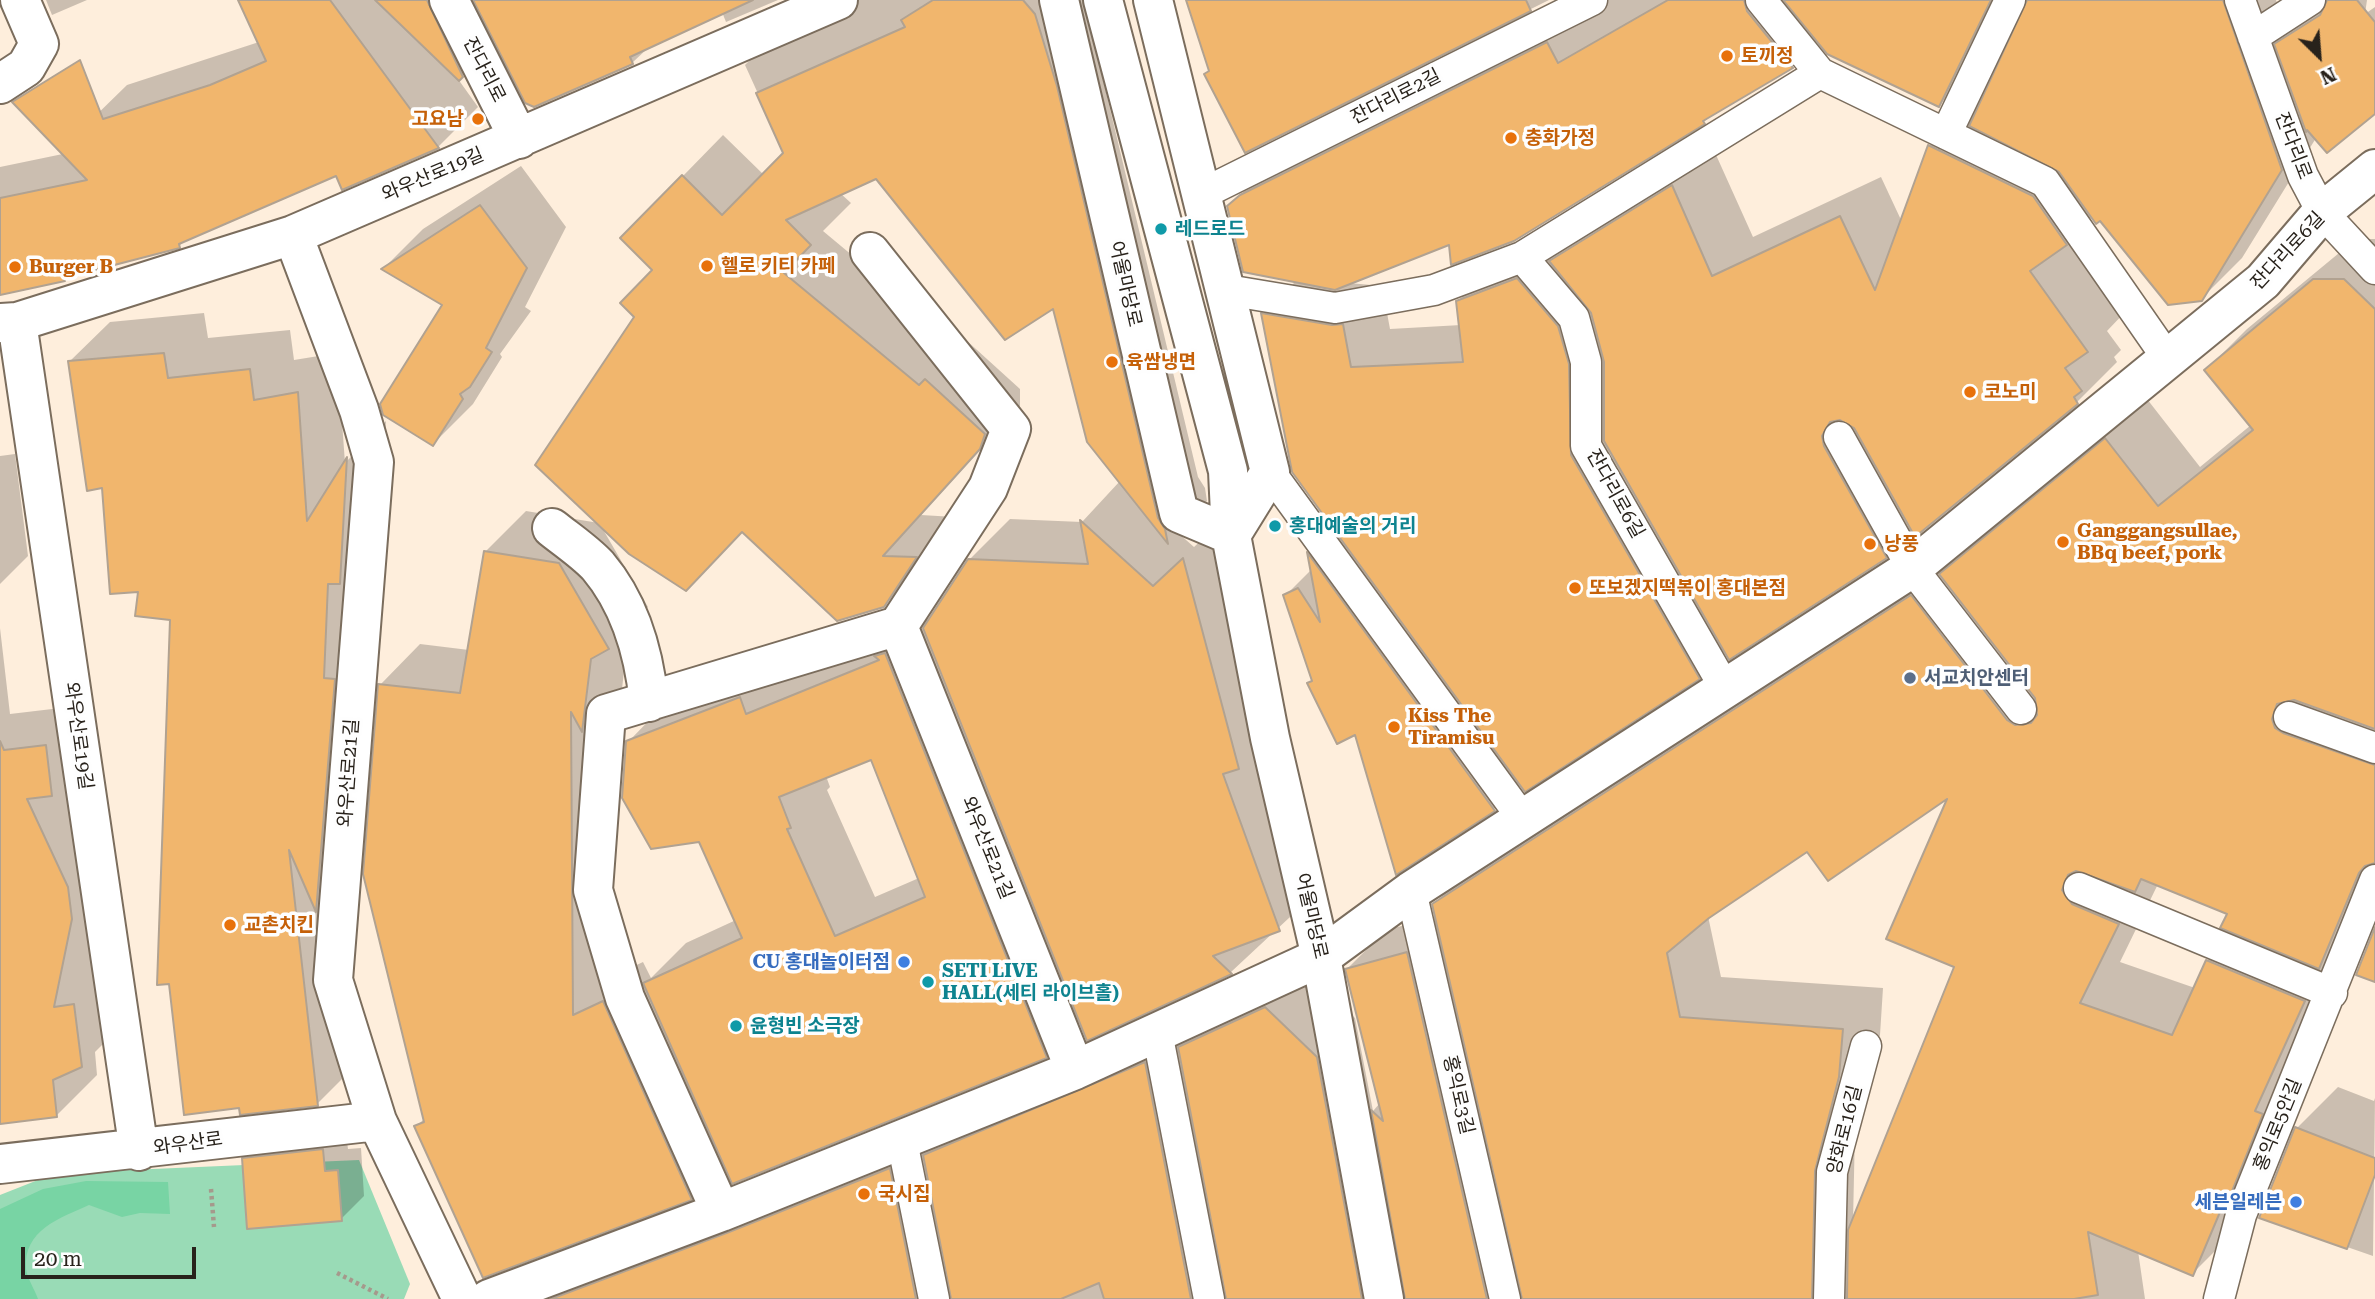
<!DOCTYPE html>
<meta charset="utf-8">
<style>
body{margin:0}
#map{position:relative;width:2375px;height:1299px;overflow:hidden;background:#feeedc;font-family:"Roboto Serif",serif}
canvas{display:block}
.north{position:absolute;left:2284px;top:21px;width:70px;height:70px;-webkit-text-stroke:5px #fefefe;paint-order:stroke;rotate:155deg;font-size:19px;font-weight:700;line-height:28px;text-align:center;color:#28221b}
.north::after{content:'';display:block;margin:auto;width:24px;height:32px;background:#28221b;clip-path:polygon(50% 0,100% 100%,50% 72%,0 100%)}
.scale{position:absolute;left:21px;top:1247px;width:175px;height:32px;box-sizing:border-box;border:4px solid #28221b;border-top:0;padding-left:9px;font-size:21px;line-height:24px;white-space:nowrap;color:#28221b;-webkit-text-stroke:5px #fefefe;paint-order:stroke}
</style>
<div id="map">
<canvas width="2375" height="1299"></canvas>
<div class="north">N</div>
<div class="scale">20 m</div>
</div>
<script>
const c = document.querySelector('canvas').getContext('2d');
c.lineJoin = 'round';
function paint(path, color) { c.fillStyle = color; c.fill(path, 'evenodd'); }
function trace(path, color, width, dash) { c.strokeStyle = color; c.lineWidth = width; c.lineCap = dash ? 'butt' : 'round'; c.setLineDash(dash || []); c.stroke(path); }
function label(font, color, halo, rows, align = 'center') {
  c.font = font + ' "Roboto Serif","Noto Sans KR",serif'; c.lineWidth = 7; c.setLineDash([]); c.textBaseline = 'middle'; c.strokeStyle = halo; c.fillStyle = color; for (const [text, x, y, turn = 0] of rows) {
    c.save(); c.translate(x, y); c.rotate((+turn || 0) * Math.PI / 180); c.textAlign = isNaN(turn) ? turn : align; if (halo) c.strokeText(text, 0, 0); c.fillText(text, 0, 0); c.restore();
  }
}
paint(new Path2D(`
 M 359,1160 L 410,1284 L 404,1299 L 0,1299 L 0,1195 L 43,1178 L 84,1172 Z`), '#99dbb6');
paint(new Path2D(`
 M 86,1181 L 168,1182 L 170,1214 L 140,1213 L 122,1217 L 89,1205 C 60,1218 23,1230 26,1269 C 27,1278 35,1290 38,1299 L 0,1299 L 0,1209 L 43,1189 Z`), '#78d4a4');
paint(new Path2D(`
 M 46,0 L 87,0 L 52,15 Z
 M 240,0 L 778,0 L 726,22 L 722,12 L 649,47 L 632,63 L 497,42 L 458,79 L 478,107 L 438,147 L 337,174 L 186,239 L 179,246 L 69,275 L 64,279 L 0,293 L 0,167 L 82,150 L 86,125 L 127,85 L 259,42 Z
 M 843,0 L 1084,0 L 1198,477 L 1205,488 L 1207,501 L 1177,532 L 1194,547 L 1223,520 L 1319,890 L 1231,972 L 1088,1038 L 1081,1021 L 1046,1056 L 725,1163 L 691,1198 L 416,1127 L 425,1118 L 380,685 L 420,644 L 469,650 L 486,551 L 526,511 L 599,523 L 637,316 L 655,270 L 683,176 L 723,135 L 764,175 L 785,153 L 745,65 L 786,24 ZM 877,177 L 1054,306 L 1120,481 L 1082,522 L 1010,519 L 969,560 L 929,622 L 925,614 L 668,701 L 628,742 L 700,840 L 736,920 L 686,943 L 651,978 L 643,962 L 613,976 L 611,701 L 622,689 L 629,626 L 648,607 L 601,526 L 743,530 L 883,606 L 924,565 L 955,517 L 921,515 L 1020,406 L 1020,389 L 966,340 L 961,346 L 823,231 L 851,203 L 840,193 ZM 872,758 L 919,878 L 875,897 L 827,790 L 830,787 L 826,776 Z
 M 1188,0 L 1549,0 L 1246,151 L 1206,74 L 1211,69 Z
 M 1594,0 L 2010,0 L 1979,65 L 1939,105 L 1818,41 L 1792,67 L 1712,114 L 1704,122 L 1450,243 L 1349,283 L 1382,286 L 1390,329 L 1461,325 L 1458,301 L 1497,262 L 1712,146 L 1753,237 L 1881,177 L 1902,222 L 1930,146 L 1970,106 L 1979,110 L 2029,0 L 2276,0 L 2288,33 L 2324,0 L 2367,0 L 2365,14 L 2375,7 L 2375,111 L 2316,138 L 2242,258 L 2201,299 L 2100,219 L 2092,217 L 2073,236 L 2127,310 L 2107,331 L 2121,350 L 2114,357 L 2117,362 L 2077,402 L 1915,535 L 1913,530 L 1885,557 L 1726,650 L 1698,678 L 1521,783 L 1494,809 L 1397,872 L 1356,733 L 1309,683 L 1314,679 L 1285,596 L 1312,569 L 1309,553 L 1334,527 L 1263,314 L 1295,282 L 1255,275 L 1229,207 L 1269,166 Z
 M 521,166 L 566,227 L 525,307 L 531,311 L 500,354 L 502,357 L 473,404 L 433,444 L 444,305 L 384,268 L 423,229 Z
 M 2356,239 L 2375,239 L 2375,889 L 2233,1233 L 2192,1274 L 2138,1251 L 2145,1299 L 528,1299 L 1183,1025 L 1187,1040 L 1219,1009 L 1305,969 L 1355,1018 L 1373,1111 L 1380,1103 L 1347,969 L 1386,930 L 1437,917 L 1434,904 L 1475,863 L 1952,555 L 1956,560 L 1982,533 L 2147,399 L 2200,467 L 2251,425 L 2206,370 L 2247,329 ZM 1951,794 L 1956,966 L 1853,1222 L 1855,1129 L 1880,1035 L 1883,988 L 1721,977 L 1708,916 L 1808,849 ZM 2158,884 L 2229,913 L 2236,932 L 2207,961 L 2195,988 L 2120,962 Z
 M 204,313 L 208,338 L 290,330 L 294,360 L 337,353 L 345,463 L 386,421 L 380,542 L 351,775 L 327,799 L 357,1064 L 317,1104 L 172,619 L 140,590 L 104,486 L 69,362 L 110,322 Z
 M 15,454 L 28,556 L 0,584 L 0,456 Z
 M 0,628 L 10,714 L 86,705 L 122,1025 L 95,1052 L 97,1075 L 57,1115 L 0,1123 Z
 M 2338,1087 L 2374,1101 L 2375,1098 L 2373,1256 L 2261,1217 L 2297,1128 Z
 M 345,1127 L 348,1149 L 361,1148 L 364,1196 L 341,1219 L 244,1159 L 267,1136 Z`), '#0003');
const building = new Path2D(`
 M 238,0 L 330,0 L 439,148 L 342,190 L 336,176 L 179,244 L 180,248 L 64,278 L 65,281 L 0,295 L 0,198 L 87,180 L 12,102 L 80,60 L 103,119 L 210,85 L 266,61 Z
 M 375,0 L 427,0 L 463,77 L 459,81 Z
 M 473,0 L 753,0 L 630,57 L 633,64 L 534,107 L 525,103 Z
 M 933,0 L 1023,0 L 1035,14 L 1057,86 L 1158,518 L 1165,529 L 1168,544 L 1087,442 L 1053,309 L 1005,340 L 876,179 L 786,220 L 811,245 L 784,273 L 919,385 L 925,379 L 985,434 L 980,449 L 883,556 L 917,557 L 884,607 L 837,621 L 742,532 L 686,591 L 629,554 L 535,465 L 634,317 L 620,303 L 652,270 L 620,238 L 682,175 L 722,215 L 783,153 L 756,93 L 905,27 L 901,20 Z
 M 1186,0 L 1526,0 L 1531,11 L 1245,153 L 1204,74 L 1209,71 Z
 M 1668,0 L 1744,0 L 1747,11 L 1793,68 L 1703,121 L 1705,124 L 1514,241 L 1451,265 L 1449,245 L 1335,290 L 1243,272 L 1227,206 L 1240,195 L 1547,42 L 1558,63 Z
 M 1783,0 L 1991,0 L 1939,107 L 1827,54 Z
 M 2027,0 L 2223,0 L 2282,170 L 2202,301 L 2168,305 L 2100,221 L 2096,224 L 2059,172 L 1969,126 Z
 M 2327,0 L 2357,0 L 2375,22 L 2375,114 L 2327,153 L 2307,130 L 2306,132 L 2274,44 L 2320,15 Z
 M 1928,145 L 2033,196 L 2067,245 L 2030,271 L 2088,352 L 2065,368 L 2082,391 L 2074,397 L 2078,404 L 1915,537 L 1854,428 L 1840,420 L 1830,422 L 1822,436 L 1824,446 L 1887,558 L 1729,660 L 1604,441 L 1604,362 L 1591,313 L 1549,261 L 1672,185 L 1712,276 L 1840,216 L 1875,290 Z
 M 480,205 L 527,268 L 486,348 L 492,352 L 470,387 L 460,394 L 463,399 L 433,446 L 383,415 L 380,404 L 442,305 L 381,269 Z
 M 1517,278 L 1558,326 L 1569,364 L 1571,455 L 1700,679 L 1525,792 L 1292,472 L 1261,313 L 1332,325 L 1343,324 L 1351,367 L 1463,362 L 1456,301 Z
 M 2313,279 L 2344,279 L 2375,309 L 2375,729 L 2294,700 L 2277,704 L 2272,719 L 2275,728 L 2283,733 L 2375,765 L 2375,863 L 2365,866 L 2359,873 L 2319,969 L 2220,928 L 2227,914 L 2141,879 L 2135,892 L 2076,871 L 2068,875 L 2062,890 L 2072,904 L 2119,924 L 2080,1003 L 2172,1035 L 2206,960 L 2305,1001 L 2255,1111 L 2263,1114 L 2226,1206 L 2223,1205 L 2193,1276 L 2088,1232 L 2098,1295 L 2074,1299 L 1847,1299 L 1848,1230 L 1954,967 L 1886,939 L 1947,799 L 1828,881 L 1807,852 L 1709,918 L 1667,953 L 1680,1017 L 1843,1029 L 1839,1077 L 1815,1171 L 1812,1299 L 1522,1299 L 1432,904 L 1911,595 L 2007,720 L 2015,725 L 2031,723 L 2037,715 L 2035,698 L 1939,574 L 2105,438 L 2158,506 L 2253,430 L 2204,370 Z
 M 164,353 L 168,378 L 250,369 L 254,400 L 298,392 L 307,521 L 347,457 L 340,584 L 328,584 L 324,678 L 335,679 L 316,912 L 289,850 L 318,1106 L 240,1115 L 239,1108 L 184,1115 L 169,984 L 157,985 L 170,620 L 135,616 L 138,592 L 110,594 L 102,488 L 87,491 L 68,361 Z
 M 1080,520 L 1153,586 L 1183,558 L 1239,769 L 1223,774 L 1280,931 L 1213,956 L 1232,974 L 1087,1041 L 923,628 L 968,559 L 1088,564 Z
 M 484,551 L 559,563 L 609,649 L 591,659 L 582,732 L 571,712 L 573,1015 L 603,1001 L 692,1200 L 483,1278 L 414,1126 L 424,1122 L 363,874 L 378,684 L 460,693 Z
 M 1307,552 L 1495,811 L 1396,875 L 1355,735 L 1337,744 L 1307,683 L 1312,681 L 1283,595 L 1298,588 L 1320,622 Z
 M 885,653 L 1047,1058 L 732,1184 L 643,983 L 742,938 L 699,842 L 651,849 L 622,798 L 626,741 L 740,697 L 746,714 L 879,660 L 874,656 ZM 871,760 L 925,897 L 835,936 L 787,829 L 791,828 L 779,797 Z
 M 0,741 L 4,750 L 46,745 L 52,796 L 27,799 L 68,887 L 72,919 L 54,1007 L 74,1004 L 82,1067 L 53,1080 L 57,1117 L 0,1124 Z
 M 2375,927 L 2375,982 L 2356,975 Z
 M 1407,952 L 1487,1299 L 1405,1299 L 1371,1110 L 1383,1121 L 1345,969 Z
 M 1265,1007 L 1317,1057 L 1362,1299 L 1226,1299 L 1178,1047 Z
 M 1145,1062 L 1191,1299 L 1104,1299 L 1099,1283 L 1061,1299 L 951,1299 L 923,1155 Z
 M 2295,1127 L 2375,1158 L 2375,1175 L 2347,1249 L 2259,1218 Z
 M 323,1149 L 325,1171 L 338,1170 L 342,1221 L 247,1229 L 242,1158 Z
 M 890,1168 L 916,1299 L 551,1299 L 729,1232 Z`);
paint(building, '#f1b66d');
trace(building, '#b1a291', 2);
const lane = new Path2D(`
 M 1761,0 L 1820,73 L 2045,182 L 2168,359
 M 2240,0 L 2303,176 L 2322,212 L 2375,269
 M 2253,37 L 2310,0
 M 1946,134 L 2010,0
 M 1200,195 L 1592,0
 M 1522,257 L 1574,318 L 1586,362 L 1586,446 L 1725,688
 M 1227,290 L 1335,308 L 1434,290 L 1522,257 L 1820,73
 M 1839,437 L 1912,568 L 2021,709
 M 1270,472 L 1523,819
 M 2289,717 L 2375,748
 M 2079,888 L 2332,993
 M 1411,891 L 1505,1299
 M 1157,1032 L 1209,1299
 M 902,1141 L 934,1299
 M 1829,1299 L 1832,1172 L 1866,1046
 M 2219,1299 L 2241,1215 L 2375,880`);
const street = new Path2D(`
 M 449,0 L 519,139
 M 1059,0 L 1179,513 L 1231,535
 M 1103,0 L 1228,471 L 1231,535 L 1270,738 L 1321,957 L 1384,1299
 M 1153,0 L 1270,472 L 1231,535
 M 0,84 L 26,67 L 39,44 L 20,0
 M 293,235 L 359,410 L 374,462 L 333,980 L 377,1121 L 462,1299
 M 870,252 L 1011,429 L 988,488 L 898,626
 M 17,322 L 139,1151
 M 0,323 L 17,322 L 293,235 L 838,0
 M 552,528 C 567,540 585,552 598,566 C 631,605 644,653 649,702
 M 0,1164 L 377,1121
 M 721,1212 L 625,998 L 593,890 L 606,714 L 898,626 L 1075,1070
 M 489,1299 L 721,1212 L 1075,1070 L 1321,957 L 1411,891 L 1912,568 L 2263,281 L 2322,212 L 2375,169`);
trace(lane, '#7b6d5d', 33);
trace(street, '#7b6d5d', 42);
trace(new Path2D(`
 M 211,1189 L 214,1227
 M 337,1273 L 388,1299`), '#a5998c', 4.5, [3.5, 3.5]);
trace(lane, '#fff', 30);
trace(street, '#fff', 38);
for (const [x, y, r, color] of [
 [1727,56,7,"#e8710a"],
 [478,119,7,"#e8710a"],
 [1511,138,7,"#e8710a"],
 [1161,229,7,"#0f9aa8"],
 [707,266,7,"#e8710a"],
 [15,267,7,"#e8710a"],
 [1112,362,7,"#e8710a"],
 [1970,392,7,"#e8710a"],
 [1275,526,7,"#0f9aa8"],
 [2063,542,7,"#e8710a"],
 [1870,544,7,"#e8710a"],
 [1575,588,7,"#e8710a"],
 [1910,678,7,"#5c6f8a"],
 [1394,727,7,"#e8710a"],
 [230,925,7,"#e8710a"],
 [904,962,7,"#3f7fe0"],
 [928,982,7,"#0f9aa8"],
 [736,1026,7,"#0f9aa8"],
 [864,1194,7,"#e8710a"],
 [2296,1202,7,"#3f7fe0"]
]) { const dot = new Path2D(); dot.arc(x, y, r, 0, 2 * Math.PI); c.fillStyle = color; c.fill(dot); trace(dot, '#fefefe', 2.5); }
label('bold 19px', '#c56008', '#fefefe', [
 ["토끼정",1741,56],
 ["고요남",464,119,"right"],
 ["충화가정",1525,138],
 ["헬로 키티 카페",721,266],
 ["Burger B",29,267],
 ["육쌈냉면",1126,362],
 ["코노미",1984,392],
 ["Ganggangsullae,",2077,531],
 ["BBq beef, pork",2077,553],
 ["낭풍",1884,544],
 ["또보겠지떡볶이 홍대본점",1589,588],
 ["Kiss The",1408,716],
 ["Tiramisu",1408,738],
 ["교촌치킨",244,925],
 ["국시집",878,1194]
], 'left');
label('19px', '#28221b', '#fefefe', [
 ["잔다리로",484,70,63],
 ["잔다리로2길",1396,97,-27],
 ["잔다리로",2293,146,69],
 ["와우산로19길",433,175,-23],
 ["잔다리로6길",2288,251,-47],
 ["어울마당로",1125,284,77],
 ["잔다리로6길",1615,494,61],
 ["와우산로19길",78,736,82],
 ["와우산로21길",349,773,-86],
 ["와우산로21길",987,848,68],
 ["어울마당로",1311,916,77],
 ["홍익로3길",1458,1095,77],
 ["홍익로5안길",2278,1125,-68],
 ["양화로16길",1845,1130,-76],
 ["와우산로",188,1144,-8]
]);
label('bold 19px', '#0d838f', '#fefefe', [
 ["레드로드",1175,229],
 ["홍대예술의 거리",1289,526],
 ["SETI LIVE",942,971],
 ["HALL(세티 라이브홀)",942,993],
 ["윤형빈 소극장",750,1026]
], 'left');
label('bold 19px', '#4e5e75', '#fefefe', [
 ["서교치안센터",1924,678]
], 'left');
label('bold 19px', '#366cbe', '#fefefe', [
 ["CU 홍대놀이터점",890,962],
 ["세븐일레븐",2282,1202]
], 'right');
</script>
